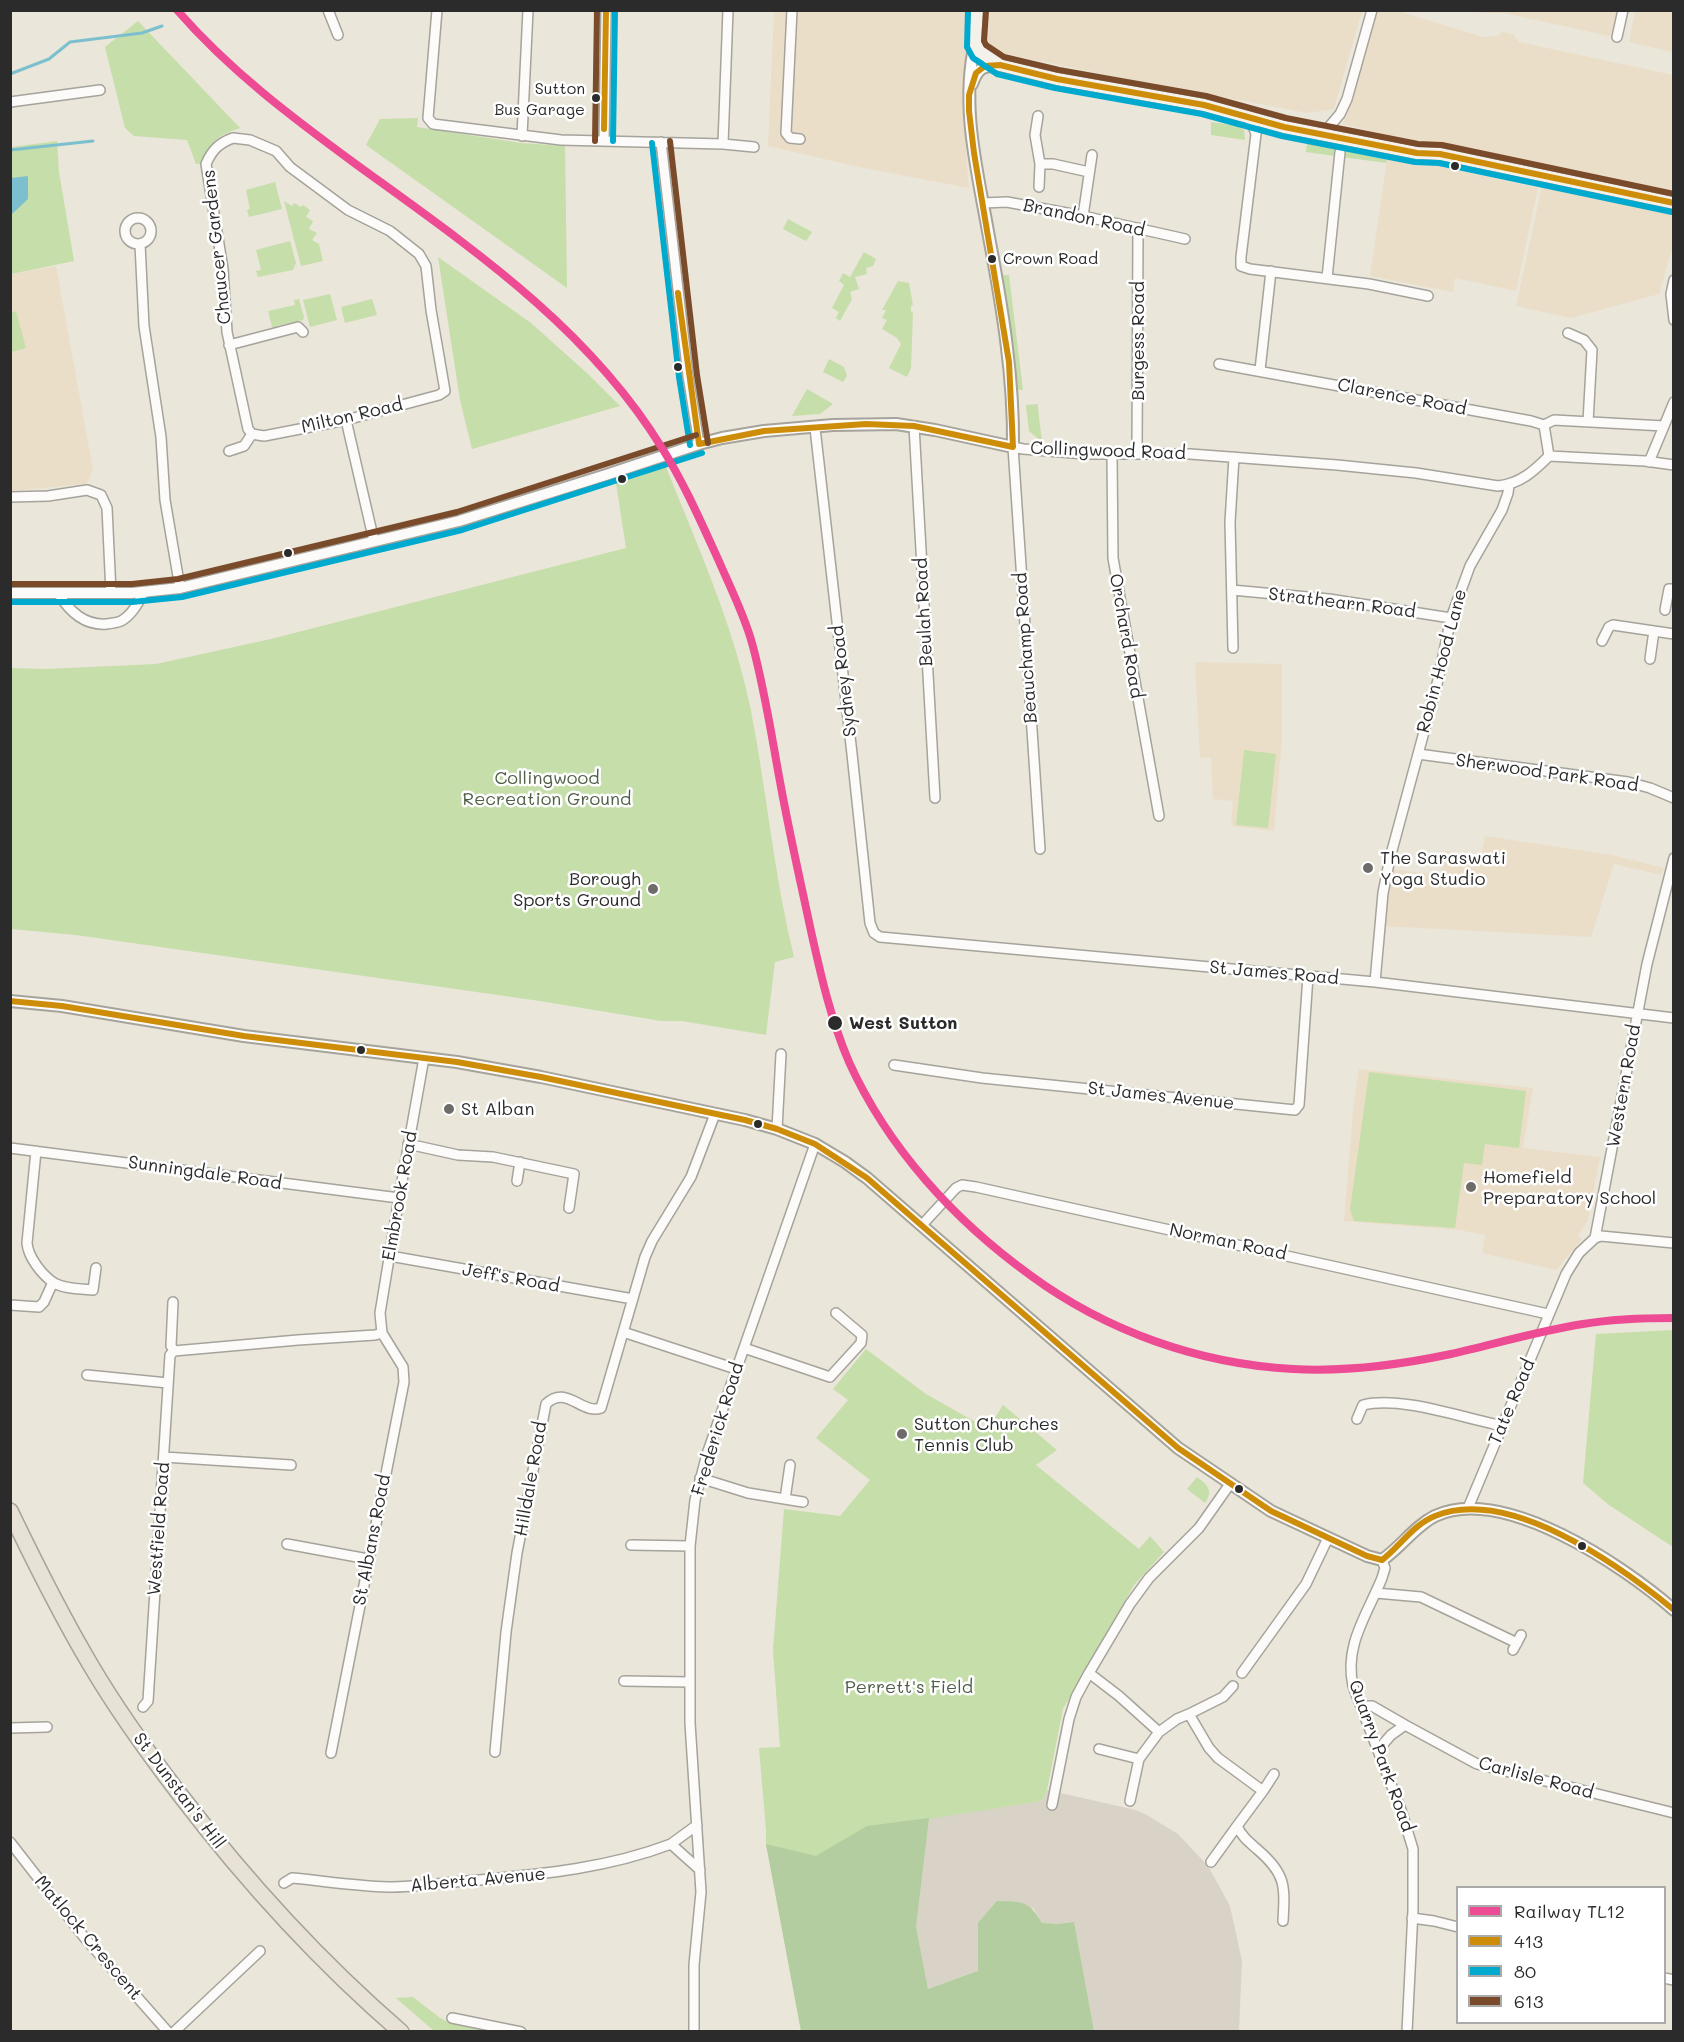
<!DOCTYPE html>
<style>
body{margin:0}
#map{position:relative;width:1684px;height:2042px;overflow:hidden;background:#eae6d9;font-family:Mali,sans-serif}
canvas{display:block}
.frame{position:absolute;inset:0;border:12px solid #2b2b2b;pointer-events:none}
.legend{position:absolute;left:1456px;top:1886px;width:210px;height:138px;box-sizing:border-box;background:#fff;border:2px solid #aaa;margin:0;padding:8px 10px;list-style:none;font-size:18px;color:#2b2b2b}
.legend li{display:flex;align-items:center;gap:12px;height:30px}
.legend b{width:30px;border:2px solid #aaa}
</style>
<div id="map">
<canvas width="1684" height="2042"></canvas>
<div class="frame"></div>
<ul class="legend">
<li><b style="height:8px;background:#ee4b95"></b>Railway TL12</li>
<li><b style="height:8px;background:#ce8d09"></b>413</li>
<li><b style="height:8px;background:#00a9ce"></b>80</li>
<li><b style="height:8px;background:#7a4b2a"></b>613</li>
</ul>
</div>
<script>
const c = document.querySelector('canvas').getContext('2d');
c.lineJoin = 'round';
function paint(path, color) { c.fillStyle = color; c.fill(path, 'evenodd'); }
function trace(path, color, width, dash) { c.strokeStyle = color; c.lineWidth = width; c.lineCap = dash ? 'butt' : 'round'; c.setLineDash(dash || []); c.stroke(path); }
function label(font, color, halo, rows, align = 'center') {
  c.font = font + ' Mali,sans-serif'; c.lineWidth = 5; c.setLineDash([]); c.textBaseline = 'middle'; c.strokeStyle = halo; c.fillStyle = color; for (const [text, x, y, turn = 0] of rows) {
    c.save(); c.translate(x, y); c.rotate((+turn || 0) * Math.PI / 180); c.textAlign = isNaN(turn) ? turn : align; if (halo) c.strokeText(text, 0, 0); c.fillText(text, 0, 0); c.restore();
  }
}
paint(new Path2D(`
 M 774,11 L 1362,11 L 1334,109 L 1307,113 L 1098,73 L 996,52 L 968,36 L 962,101 L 969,188 L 859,167 L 768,146 Z
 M 1375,11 L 1398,11 L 1483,37 L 1497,36 L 1502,32 L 1513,34 L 1519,42 L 1673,75 L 1673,246 L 1659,294 L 1571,318 L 1516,306 L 1545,172 L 1437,148 L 1343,124 Z
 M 1473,11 L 1617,10 L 1617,11 L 1611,34 L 1609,36 L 1504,13 L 1483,13 Z
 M 1635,11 L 1673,11 L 1673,52 L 1629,42 Z
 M 1387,158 L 1409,160 L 1538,188 L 1516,291 L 1455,278 L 1453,292 L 1370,276 Z
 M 56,266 L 93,470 L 86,484 L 11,491 L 11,274 Z
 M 1195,662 L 1282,664 L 1282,741 L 1274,831 L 1231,826 L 1233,801 L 1213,799 L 1211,757 L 1200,758 Z
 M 1485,836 L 1612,855 L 1664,868 L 1661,875 L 1614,864 L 1591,937 L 1382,926 L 1390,869 L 1440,875 L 1445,851 L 1481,857 Z
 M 1359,1069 L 1533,1088 L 1523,1148 L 1600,1157 L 1588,1220 L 1578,1235 L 1582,1239 L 1556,1270 L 1482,1253 L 1485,1235 L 1459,1230 L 1344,1221 L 1353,1110 Z`), '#ebdec8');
paint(new Path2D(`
 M 1047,1790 L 1136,1810 L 1147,1815 L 1178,1834 L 1208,1866 L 1230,1906 L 1242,1961 L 1239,2031 L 1094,2031 L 1074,1922 L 1058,1924 L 1042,1923 L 1033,1908 L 978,1923 L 978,1971 L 928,1989 L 916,1927 L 929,1818 L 1042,1801 Z`), '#d9d3c7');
paint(new Path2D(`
 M 138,21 L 240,128 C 217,136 211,140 201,164 L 196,164 L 187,140 L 134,136 L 125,128 L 105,47 Z
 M 418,118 L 417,127 L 521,143 L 565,146 L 567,288 L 366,145 L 380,119 Z
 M 1211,122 L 1237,126 L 1244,130 L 1245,140 L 1211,135 Z
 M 57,141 L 59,172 L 74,261 L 11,274 L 11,147 Z
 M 1307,142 L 1387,158 L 1386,163 L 1306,152 Z
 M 275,182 L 282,209 L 249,217 L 247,210 L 250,209 L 246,190 Z
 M 284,201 L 292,206 L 294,203 L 301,207 L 303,205 L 310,210 L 306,217 L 313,221 L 309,229 L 317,233 L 312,240 L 319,244 L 323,261 L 301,266 Z
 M 788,219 L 812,232 L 806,241 L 783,229 Z
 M 290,241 L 296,263 L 293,270 L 258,277 L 256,271 L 261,270 L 256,250 Z
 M 864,252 L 876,259 L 873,266 L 866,268 L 867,274 L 855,277 L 859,289 L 850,292 L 852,299 L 840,321 L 836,318 L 839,312 L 832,308 L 844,285 L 839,281 L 843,273 L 850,277 Z
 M 438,257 L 531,323 L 588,374 L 620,406 L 472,449 L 460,400 Z
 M 1003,275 L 1009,275 L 1023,390 L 1019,390 L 1017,387 Z
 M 898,281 L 909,283 L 913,305 L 911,306 L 911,312 L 913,313 L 911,368 L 907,377 L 889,368 L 901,344 L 897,338 L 882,329 L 887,320 L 882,318 L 886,310 L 882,310 Z
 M 330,294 L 337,320 L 310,327 L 303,300 Z
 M 299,299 L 304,317 L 303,320 L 276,326 L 277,329 L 273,330 L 268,311 L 295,305 L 294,300 Z
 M 372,299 L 377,315 L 345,323 L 341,307 Z
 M 16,311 L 26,348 L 11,352 L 11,313 Z
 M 829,359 L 844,367 L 847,376 L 843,382 L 823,372 Z
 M 807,389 L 833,404 L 820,414 L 792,416 Z
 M 1038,404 L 1038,409 L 1042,442 L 1029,431 L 1026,405 Z
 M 666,467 C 698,547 734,626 751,711 C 767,793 774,876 794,957 L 775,962 L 766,1035 L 682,1021 L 661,1021 L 540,1001 L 76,935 L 11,929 L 11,668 L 46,669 L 156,664 L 271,639 L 626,548 L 616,483 Z
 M 1244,750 L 1276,754 L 1268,828 L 1236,825 Z
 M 1369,1072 L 1526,1091 L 1519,1148 L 1485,1144 L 1482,1165 L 1464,1163 L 1455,1228 L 1354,1221 L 1350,1210 Z
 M 1673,1330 L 1674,1330 L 1673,1547 L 1609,1505 L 1583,1483 L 1596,1334 Z
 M 866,1349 L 926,1394 L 988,1429 L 1003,1405 L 1057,1450 L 1036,1465 L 1139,1549 L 1150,1536 L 1164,1552 L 1134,1585 L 1063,1709 L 1047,1790 L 1042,1801 L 929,1819 L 916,1927 L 928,1989 L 978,1971 L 978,1923 L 997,1901 C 1022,1901 1029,1901 1042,1923 L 1058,1924 L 1074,1922 L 1094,2031 L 801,2031 L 766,1844 L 766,1830 L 759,1748 L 780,1747 L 773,1650 L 784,1509 L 840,1516 L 870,1480 L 816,1438 L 848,1400 L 833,1389 Z
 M 1197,1477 C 1207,1484 1214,1491 1205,1503 L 1187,1489 Z
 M 413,1997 L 440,2018 L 450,2023 L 499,2031 L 434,2031 L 396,1998 Z`), '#c6deaa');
paint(new Path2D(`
 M 929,1818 L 916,1927 L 928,1989 L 978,1971 L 978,1923 L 997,1901 C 1023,1902 1028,1900 1042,1923 L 1058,1924 L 1074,1922 L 1094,2031 L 801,2031 L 766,1844 L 816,1856 L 867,1826 Z`), '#b3cda0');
paint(new Path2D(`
 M 28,176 L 28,199 L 11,215 L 11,178 Z`), '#7cc0d0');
trace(new Path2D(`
 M 10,74 L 49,59 L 70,42 L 142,33 L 162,26
 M 10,150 L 93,141`), '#7cc0d0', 3);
const minor = new Path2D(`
 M 328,10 L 338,35
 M 437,10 L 428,118 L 433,124 L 561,140 L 723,144 L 754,147
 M 792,10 L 786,133 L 790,138 L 800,139
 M 1617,37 L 1623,10
 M 10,102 L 100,90
 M 1038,116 L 1035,135 L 1040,164 L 1039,187
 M 1250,118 L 1256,134 L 1241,257 L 1241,266 L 1250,269 L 1369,284 L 1428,296
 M 1323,134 L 1340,114 L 1347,99 L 1372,10
 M 522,136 L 528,10
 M 233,138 L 250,140 L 276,151 L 290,167 L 348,210 L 390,231 L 419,254 L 426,266 L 431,310 L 445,391 L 439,395 L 346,420 L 264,436 L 252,434 L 248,429 L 227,332 L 223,269 L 206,164 C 212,150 219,143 233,138 Z
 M 604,141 L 606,10
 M 661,142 L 688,376 L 699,444
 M 723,144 L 728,10
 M 1040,164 L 1053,164 L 1089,172
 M 983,203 L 1007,202 L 1083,216 L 1185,239
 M 1083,216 L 1092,155
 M125 231a13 13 0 1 1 26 0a13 13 0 1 1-26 0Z
 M 140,244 L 144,326 L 161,437 L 165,500 L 180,588
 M 1327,278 L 1340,152
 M 1674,280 L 1671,294 L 1674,320
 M 1568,333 L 1584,340 L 1592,350 L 1588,422
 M 229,345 L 298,327 L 303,332
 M 1219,364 L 1531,421 L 1544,425 L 1554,420 L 1664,426
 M 1260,370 L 1271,271
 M 346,420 L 374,541
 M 1544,425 L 1549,456
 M 914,426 L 935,798
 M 815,428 L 852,754 L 870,923 L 874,933 L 880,937 L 1375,982 L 1674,1018
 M 229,451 L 244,446 L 252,434
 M 1112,454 L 1113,558 L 1159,816
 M 1137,454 L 1138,228
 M 1649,462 L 1674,402
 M 10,497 L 48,496 L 87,490 L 101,495 L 107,508 L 111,593
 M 1232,590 L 1329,599 L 1451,618
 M 58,593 C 69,611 84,626 107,624 C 111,623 117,623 121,621 C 132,615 138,603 144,592
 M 1665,610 L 1669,589 L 1674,589
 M 1602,641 L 1609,627 L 1613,625 L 1674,634
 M 1233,648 L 1230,522 L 1234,457
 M 1650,659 L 1654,631
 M 1418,754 L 1628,782 L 1650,788 L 1674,798
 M 1040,849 L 1013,447 L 1023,449 L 1086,454 L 1190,454 L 1337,465 L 1416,473 L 1498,486 C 1520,484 1534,471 1549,456 L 1645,461 L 1674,465
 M 1375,982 L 1383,893 L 1390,858 L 1438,680 L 1451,618 L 1470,566 L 1502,510 L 1508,493 L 1509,485
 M 894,1065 L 982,1078 L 1295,1110 L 1299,1105 L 1308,976
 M 777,1129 L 781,1054
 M 408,1144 L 458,1155 L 493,1157 L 574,1174 L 569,1208
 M 10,1148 L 399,1198
 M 36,1151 L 27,1243 C 28,1257 42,1275 54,1283 C 65,1289 81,1289 93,1290 L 96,1268
 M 517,1181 L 520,1162
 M 922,1225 L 956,1188 L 962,1185 L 976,1187 L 1548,1314
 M 1595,1238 L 1647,964 L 1674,858
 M 1595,1238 L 1601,1236 L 1674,1243
 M 390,1256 L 633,1299
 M 10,1305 L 39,1307 L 44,1302 L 53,1282
 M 623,1332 L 736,1369
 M 744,1348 L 830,1377 L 861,1343 L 862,1335 L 836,1313
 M 174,1351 L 298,1340 L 375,1335 L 382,1333
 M 87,1375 L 168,1383
 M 1357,1419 L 1363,1405 C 1399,1396 1457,1416 1494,1424 L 1501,1427
 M 164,1457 L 291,1465
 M 700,1478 L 748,1493 L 803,1502
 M 785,1499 L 790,1465
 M 1468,1508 L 1566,1274 L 1579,1253 L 1595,1238
 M 287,1544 L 368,1559
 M 631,1545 L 690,1546
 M 1382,1560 L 1385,1568 L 1382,1578 C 1367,1615 1344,1645 1353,1686 L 1401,1810 L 1413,1849 L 1413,1910 L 1407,2032
 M 1376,1593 L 1421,1597 L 1517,1643
 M 1513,1650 L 1521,1635
 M 1089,1673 L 1119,1696 L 1159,1732 L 1177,1719 L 1189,1714 L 1209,1748 L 1218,1758 L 1263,1791 L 1237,1826 C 1242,1837 1249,1842 1258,1850 C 1286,1874 1285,1886 1283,1921
 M 1242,1673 L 1306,1584 L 1328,1538
 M 624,1681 L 690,1682
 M 1361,1706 L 1372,1706 L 1405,1725
 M 143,1707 L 148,1701 L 170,1355 L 174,1351 L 171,1346 L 173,1302
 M 1189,1714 L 1223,1697 L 1233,1686
 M 10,1728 L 47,1727
 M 1099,1749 L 1139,1759
 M 1378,1750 L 1391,1735 L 1405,1725 L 1477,1764 L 1674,1813
 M 495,1752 L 506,1632 L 517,1553 L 546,1404 C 566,1384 582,1415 601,1408 L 645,1257 L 652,1241 L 691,1177 L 715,1114
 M 331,1753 L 404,1382 L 403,1367 L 382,1333 L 380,1313 L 399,1198 L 424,1058
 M 1263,1791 L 1274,1774
 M 1130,1801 L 1139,1759 L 1159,1732
 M 1052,1805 L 1069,1719 L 1076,1697 L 1089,1673 L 1130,1604 L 1149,1578 L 1199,1528 L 1230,1484
 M 10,1842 L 84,1937 L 168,2032
 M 671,1844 L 697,1825
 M 1211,1862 L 1237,1826
 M 284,1883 L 292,1878 C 324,1881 356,1886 388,1887 C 418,1887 448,1882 479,1880 C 544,1874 608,1868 671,1844 L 700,1870
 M 1412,1918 L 1434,1921 L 1458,1927
 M 1664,1978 L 1674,1980
 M 452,2018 L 521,2032
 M 174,2032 L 260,1951
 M 694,2032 L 694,1965 L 701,1892 L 690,1723 L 690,1546 L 695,1500 L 707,1454 L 815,1144`);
const tertiary = new Path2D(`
 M 972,84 C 978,67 983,66 1000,65
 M 10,593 L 132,593 L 180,588 L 459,521 L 606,475 L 699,444 L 722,438 L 764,431 L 833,425 L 896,424 L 935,430 L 1013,447 C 1014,377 1002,306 989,237 C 978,173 960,108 975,43
 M 10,1001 L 62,1006 L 244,1036 L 457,1062 L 541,1077 L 745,1120 L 777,1129 L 815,1144 L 845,1162 L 867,1178 L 1178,1448 L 1271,1511 L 1367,1556 L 1382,1560 C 1401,1547 1415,1526 1435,1516 C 1503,1484 1624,1566 1674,1610`);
const secondary = new Path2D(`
 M 977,10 L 975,43 L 979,51 L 1000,65 L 1057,79 L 1204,105 L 1284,127 L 1392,148 L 1417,153 L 1440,154 L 1674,203`);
const trunk = new Path2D(`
 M 10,1511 C 35,1563 61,1615 90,1664 C 117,1710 148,1753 181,1796 C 246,1881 319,1961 401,2032`);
trace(minor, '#a5a39b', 12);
trace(tertiary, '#a5a39b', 14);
trace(secondary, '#a5a39b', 15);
trace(trunk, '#a5a39b', 18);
trace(minor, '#fcfbf9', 9);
trace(tertiary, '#fcfbf9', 10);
trace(secondary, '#f4f1eb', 12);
trace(trunk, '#e8e2d6', 15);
trace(new Path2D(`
 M 604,129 L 606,10
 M 678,293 L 699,444 L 764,431 L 866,424 L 914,426 L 1013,447 L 1009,362 L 974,153 L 969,111 L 969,95 L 976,73 L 985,66 L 1000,65 L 1057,79 L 1204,105 L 1284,127 L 1417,153 L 1440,154 L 1674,203
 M 10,1001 L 62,1006 L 244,1036 L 457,1062 L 541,1077 L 745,1120 L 777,1129 L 815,1144 L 867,1178 L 1178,1448 L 1271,1511 L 1367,1556 L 1382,1560 C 1399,1547 1414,1524 1435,1516 C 1509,1486 1619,1565 1674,1610`), '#ce8d09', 6);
trace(new Path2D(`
 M 968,10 L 967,47 L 973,58 L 997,74 L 1055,88 L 1202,114 L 1282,136 L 1415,162 L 1439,163 L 1672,212
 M 613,141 L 615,10
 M 652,143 L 679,377 L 690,445
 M 10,602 L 132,602 L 182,597 L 462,530 L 702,453`), '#00a9ce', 6);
trace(new Path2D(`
 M 986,11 L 984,41 L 986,45 L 1004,57 L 1059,70 L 1206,96 L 1286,118 L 1418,144 L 1442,145 L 1674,194
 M 595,141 L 597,10
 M 670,141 L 697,375 L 708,443
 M 10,584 L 132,584 L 178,579 L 457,512 L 696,435`), '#7a4b2a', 6);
trace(new Path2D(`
 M 177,10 C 230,71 293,118 357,165 C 470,247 588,327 662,448 C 684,483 701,522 718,559 C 730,587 744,614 752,643 C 765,690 772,739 781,787 C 790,836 801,884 811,931 C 821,976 831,1020 849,1062 C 888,1148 954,1220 1030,1275 C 1106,1331 1199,1364 1293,1369 C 1346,1372 1399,1365 1451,1354 C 1495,1344 1538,1331 1583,1324 C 1613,1319 1643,1318 1674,1318`), '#ee4b95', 8);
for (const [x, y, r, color] of [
 [596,98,5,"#2b2b2b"],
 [1455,166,5,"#2b2b2b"],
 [992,259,5,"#2b2b2b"],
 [678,367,5,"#2b2b2b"],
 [622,479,5,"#2b2b2b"],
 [288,553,5,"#2b2b2b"],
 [1368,868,6,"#6e6c68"],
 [653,889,6,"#6e6c68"],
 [835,1023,8,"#2b2b2b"],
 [361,1050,5,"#2b2b2b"],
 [449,1109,6,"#6e6c68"],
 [758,1124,5,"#2b2b2b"],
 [1471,1187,6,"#6e6c68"],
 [902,1434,6,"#6e6c68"],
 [1239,1489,5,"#2b2b2b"],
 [1582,1546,5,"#2b2b2b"]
]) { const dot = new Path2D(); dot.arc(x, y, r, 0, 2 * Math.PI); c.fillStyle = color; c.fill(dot); trace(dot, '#fff', 2); }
label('16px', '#2b2b2b', '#fff', [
 ["Sutton",585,89],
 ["Bus Garage",585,110],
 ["Crown Road",1003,259,"left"]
], 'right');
label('18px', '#2b2b2b', '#fff', [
 ["Brandon Road",1084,218,12],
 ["Chaucer Gardens",217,247,-96],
 ["Burgess Road",1138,341,-90],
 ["Clarence Road",1402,397,11],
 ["Milton Road",352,416,-13],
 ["Collingwood Road",1108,451,2],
 ["Strathearn Road",1342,603,7],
 ["Beulah Road",924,612,-93],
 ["Orchard Road",1126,636,80],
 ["Beauchamp Road",1026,648,-94],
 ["Robin Hood Lane",1442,661,-75],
 ["Sydney Road",844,681,-97],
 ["Sherwood Park Road",1547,773,8],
 ["St James Road",1274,973,5],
 ["Western Road",1624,1086,-80],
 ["St James Avenue",1161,1096,6],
 ["Sunningdale Road",205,1173,8],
 ["Elmbrook Road",400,1196,-80],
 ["Norman Road",1228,1242,12],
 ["Jeff's Road",511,1278,10],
 ["Tate Road",1512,1402,-67],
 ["Frederick Road",718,1429,-73],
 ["Hilldale Road",531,1479,-80],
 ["Westfield Road",159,1529,-86],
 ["St Albans Road",372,1540,-79],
 ["Quarry Park Road",1381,1756,70],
 ["Carlisle Road",1536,1778,15],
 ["St Dunstan's Hill",179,1791,53],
 ["Alberta Avenue",478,1880,-5],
 ["Matlock Crescent",88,1938,50]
]);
label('18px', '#515f46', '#fff', [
 ["Collingwood",547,778],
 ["Recreation Ground",547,799],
 ["Perrett's Field",909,1687]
]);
label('18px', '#2b2b2b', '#fff', [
 ["The Saraswati",1380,858],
 ["Yoga Studio",1380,879],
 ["Borough",641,879,"right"],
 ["Sports Ground",641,900,"right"],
 ["St Alban",461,1109],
 ["Homefield",1483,1177],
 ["Preparatory School",1483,1198],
 ["Sutton Churches",914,1424],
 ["Tennis Club",914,1445]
], 'left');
label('bold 18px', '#2b2b2b', '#fff', [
 ["West Sutton",849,1023]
], 'left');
</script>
